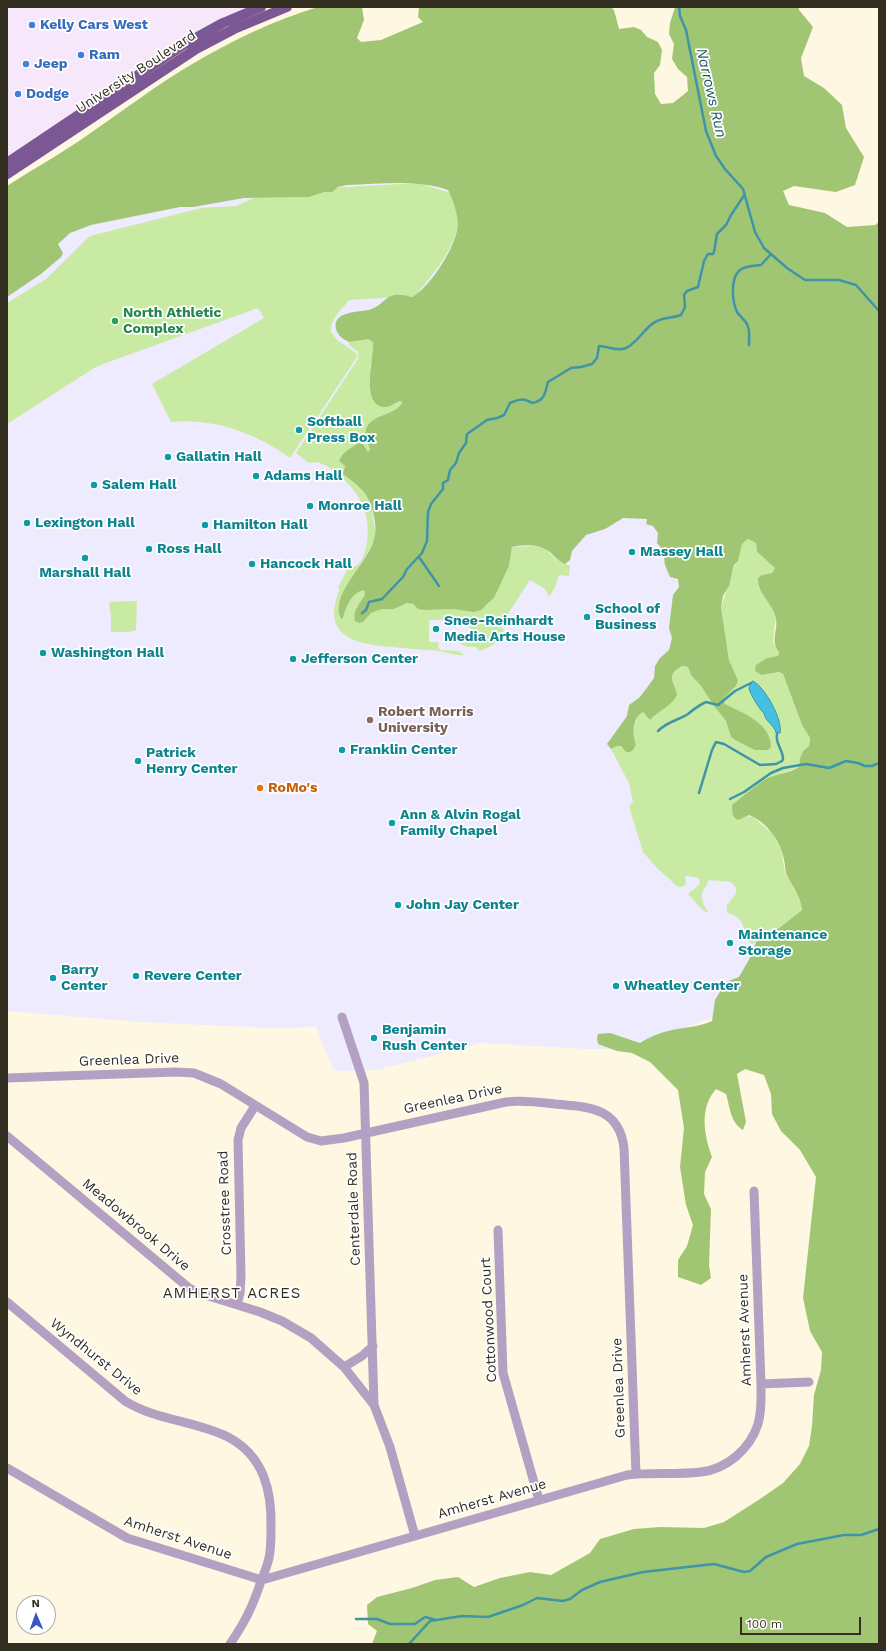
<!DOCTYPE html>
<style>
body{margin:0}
#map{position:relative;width:886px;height:1651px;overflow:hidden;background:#fef7e1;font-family:"Work Sans",sans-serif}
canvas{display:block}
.frame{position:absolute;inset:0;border:8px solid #322e20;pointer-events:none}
.north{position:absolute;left:16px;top:1595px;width:40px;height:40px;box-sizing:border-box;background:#fff;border:1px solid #adaba6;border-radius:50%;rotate:358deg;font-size:11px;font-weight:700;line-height:16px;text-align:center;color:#322e20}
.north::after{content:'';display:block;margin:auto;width:14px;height:18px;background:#3b54c6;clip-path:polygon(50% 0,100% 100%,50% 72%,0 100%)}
.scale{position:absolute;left:740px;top:1617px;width:121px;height:18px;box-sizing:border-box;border:2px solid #322e20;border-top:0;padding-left:5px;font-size:12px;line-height:14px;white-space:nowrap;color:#322e20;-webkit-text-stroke:3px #fff;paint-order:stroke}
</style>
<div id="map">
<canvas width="886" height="1651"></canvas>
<div class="frame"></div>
<div class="north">N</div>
<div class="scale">100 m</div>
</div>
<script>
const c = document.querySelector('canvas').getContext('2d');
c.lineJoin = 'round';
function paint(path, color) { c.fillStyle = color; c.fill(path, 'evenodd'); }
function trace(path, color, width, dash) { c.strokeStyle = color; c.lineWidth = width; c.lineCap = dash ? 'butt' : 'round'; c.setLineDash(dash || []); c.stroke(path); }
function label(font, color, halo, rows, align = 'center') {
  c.font = font + ' "Work Sans",sans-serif'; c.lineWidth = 3.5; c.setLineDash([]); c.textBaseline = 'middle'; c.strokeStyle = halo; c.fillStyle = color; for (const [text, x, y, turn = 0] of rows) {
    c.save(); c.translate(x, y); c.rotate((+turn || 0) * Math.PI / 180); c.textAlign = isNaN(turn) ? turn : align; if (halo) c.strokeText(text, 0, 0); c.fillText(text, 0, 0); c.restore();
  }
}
paint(new Path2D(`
 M 7,7 L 261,7 L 223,23 L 7,163 Z`), '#f7e7fa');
paint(new Path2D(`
 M 444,178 L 687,529 L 780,910 L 736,1010 L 691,1025 L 639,1049 L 588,1049 L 482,1043 L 377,1070 L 334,1071 L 316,1027 L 272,1028 L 141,1022 L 7,1011 L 7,242 L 224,191 Z`), '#edebfd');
paint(new Path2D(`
 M 418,183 L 457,195 C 457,204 459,216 458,225 C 454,250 430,278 415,296 L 349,300 C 342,309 330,319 331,332 L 337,340 L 356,353 L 357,357 L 290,458 C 256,433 213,418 171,422 L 152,384 L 264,318 L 258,308 L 103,364 L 94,368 L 7,424 L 7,303 L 46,279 L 90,236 L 202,208 L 236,206 L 254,198 L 309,197 L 330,188 Z
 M 368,338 L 373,342 C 375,351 373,359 370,367 L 389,406 L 397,402 L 401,401 L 402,403 L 395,411 L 381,416 L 366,437 L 370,451 L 368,452 L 363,444 C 354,448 342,451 339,461 L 345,466 L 344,474 L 366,495 L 371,505 L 375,529 L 375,538 L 368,552 L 346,586 L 343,618 C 346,606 351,593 364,590 L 365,595 L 356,608 L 363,622 L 371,613 L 382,609 L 394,609 L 407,603 L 413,604 L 418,609 L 424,610 L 454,609 L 474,611 L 487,606 L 494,598 L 509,566 L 512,547 L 534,546 L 545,548 L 555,559 L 570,566 L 569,576 L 559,575 L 555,587 L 549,597 L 545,589 L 530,580 L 500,626 L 504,630 C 496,644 494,646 479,651 L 477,647 L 467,647 L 459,643 L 466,643 L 466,638 L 474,637 L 466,619 L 429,620 L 429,642 L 439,642 L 438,647 L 440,650 L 458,651 L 464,655 C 456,656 448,653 440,651 C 432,650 423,650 415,649 C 376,645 315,648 340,589 L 338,588 L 347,570 C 351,567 356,567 360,562 C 364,557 366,549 367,542 C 371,515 360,492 339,475 C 333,471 328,465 321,464 L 320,462 L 309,463 L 296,453 L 358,359 L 358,352 L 348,344 L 349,342 Z
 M 748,539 L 756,543 L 757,552 C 764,557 768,563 775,568 L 772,573 L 762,575 L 763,594 L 769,602 L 776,617 L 773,642 L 779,652 L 778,656 L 767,658 L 762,675 L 780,672 L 783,674 L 802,725 L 810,738 L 809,746 L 803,751 L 800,758 L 799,767 L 768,779 L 756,786 L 732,805 L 746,816 L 753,817 L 773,834 L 781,850 L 785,872 L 792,886 L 801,900 L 802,910 L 779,928 L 752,944 C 739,933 750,918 727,913 L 727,905 L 736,894 L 736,888 L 731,882 L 709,880 L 707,882 L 707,885 C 698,894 702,903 709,913 C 699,910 695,900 688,894 L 700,884 L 699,879 L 695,877 L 685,876 L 686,883 C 684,887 682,887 678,887 L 656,867 L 643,852 L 630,810 L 630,805 L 633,802 L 629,783 L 611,749 L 617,746 L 621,746 L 626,752 L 636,744 C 631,733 634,724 640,713 L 643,712 L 650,720 L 657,713 L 668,705 L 675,688 C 669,676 672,664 688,667 L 691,675 L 701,686 L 714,706 L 726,721 L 731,737 L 735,740 L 758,723 L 725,704 L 723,699 L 736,686 L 738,680 L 729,660 L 721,607 L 742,544 Z
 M 134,601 L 137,601 L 136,630 L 129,632 L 111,632 L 111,616 L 109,603 L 110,602 Z`), '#c9eaa2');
paint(new Path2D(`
 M 318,7 L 362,7 L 364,20 L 357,38 L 361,42 L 381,40 L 423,22 L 418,17 L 419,7 L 611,7 L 614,10 L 619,29 L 634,27 L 641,30 L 647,37 L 658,42 L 662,50 L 660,65 L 654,73 L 655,94 L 661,104 L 673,103 L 688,91 L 687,77 L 678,69 L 672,59 L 674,44 L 669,34 L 670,23 L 675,7 L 799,7 L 799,10 L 813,27 L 801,58 L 804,76 L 824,88 L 842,105 L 846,128 L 864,157 L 855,185 L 836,192 L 794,186 L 783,191 L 789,205 L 825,213 L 847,227 L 875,225 L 879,222 L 879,1644 L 372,1644 L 377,1631 L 368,1624 L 367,1605 L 377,1597 L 412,1588 L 435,1580 L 458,1577 L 474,1587 L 500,1578 L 530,1572 L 551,1575 L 590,1553 L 600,1539 L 634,1529 L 660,1527 L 704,1528 L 724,1522 L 760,1499 L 783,1483 L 800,1464 L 809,1446 L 812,1426 L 814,1395 L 821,1370 L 822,1352 L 810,1331 L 803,1298 L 816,1177 L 800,1150 L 781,1131 L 772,1114 L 771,1094 L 764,1075 L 745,1069 L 737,1074 L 746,1122 L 743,1130 C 730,1122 730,1107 726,1094 L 716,1089 C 699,1108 704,1135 712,1157 L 705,1172 L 704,1194 L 711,1209 L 709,1265 L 711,1278 L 701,1285 L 678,1277 L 678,1260 L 687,1246 L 693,1225 L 686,1205 L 680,1167 L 684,1128 L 678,1090 L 650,1062 L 632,1053 L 617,1051 L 598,1044 L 597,1038 L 598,1034 L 610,1033 L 640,1043 C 649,1037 662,1032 672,1030 C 686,1027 699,1027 712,1021 L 715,1000 L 726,982 L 739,977 L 751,956 L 756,942 L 779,928 L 802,910 C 801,895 791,886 786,873 C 785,869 785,864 784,860 C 781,842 767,822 749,815 L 738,820 C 732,817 732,812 732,805 C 744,796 755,785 768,778 C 778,774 789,773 799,767 L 800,758 L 803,751 L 809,746 L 810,738 L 802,725 L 783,674 L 779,672 L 762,675 L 755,671 L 756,665 L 767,658 L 778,656 L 779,652 C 769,639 780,629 775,615 C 771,602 757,592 758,578 L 762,575 L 772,573 L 775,568 C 768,563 764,557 757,552 L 756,543 L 748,539 L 742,544 L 738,561 L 734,565 L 729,586 L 723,596 L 721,607 L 729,660 L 738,680 L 736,686 L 723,699 L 725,704 C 743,713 771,723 771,747 L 768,750 L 755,750 L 735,740 L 731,737 L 726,721 L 714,706 L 701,686 L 691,675 L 688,667 L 682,666 C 665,675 674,681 677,695 C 672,706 658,711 650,720 L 643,712 C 632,718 632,735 636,744 L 634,749 L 630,752 L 626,752 L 621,746 L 617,746 L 611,749 L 607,744 L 627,716 L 629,705 L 640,697 L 646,689 L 654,678 L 655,666 L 660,658 L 669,650 L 672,638 L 669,628 L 673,595 L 679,587 L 678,579 L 670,577 L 665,565 L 663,550 L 657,543 L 658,533 L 653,526 L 646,524 L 647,519 L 623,518 L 605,529 L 586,535 L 572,551 L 570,560 L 565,564 C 558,561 555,557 550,552 C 541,544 523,544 512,547 L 509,566 L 494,598 L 481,610 L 474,612 L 454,609 L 424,610 L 418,609 L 413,604 L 407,603 L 394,609 L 382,609 L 371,613 L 363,622 L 359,623 L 355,621 C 352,611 360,603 365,595 L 364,590 C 351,593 346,607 343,618 L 341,619 C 329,594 369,562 374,539 C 377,531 375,520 373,512 C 371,506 369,499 366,495 C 360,487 351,480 343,474 L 345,466 L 339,461 C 342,452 351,448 359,443 L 363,444 L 368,452 L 370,450 C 369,446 367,442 366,438 C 362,413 394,418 402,403 L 401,401 C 395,402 390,408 383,407 C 360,403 375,356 373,342 L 368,339 L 349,342 C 343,339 338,336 336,329 C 332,311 359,312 369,310 C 388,304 384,289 412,297 C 430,288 458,244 458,223 C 457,211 453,200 448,190 C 416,179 380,184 347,185 L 338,187 L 332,192 L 324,192 L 309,197 L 244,198 L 193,207 L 180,207 L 91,225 L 70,233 L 58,244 L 63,253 L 61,257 L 41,274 L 7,297 L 7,186 C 34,168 63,153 89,134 C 124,110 158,84 194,63 C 233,40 275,20 318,7 Z`), '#a1c673');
const water = new Path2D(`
 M 753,681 C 765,687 783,720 780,733 L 776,733 C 775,725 765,722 764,713 C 761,712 749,692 749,688 C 749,686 751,684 752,682 Z`);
paint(water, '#45c0e2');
trace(water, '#3f94a8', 1);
trace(new Path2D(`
 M 679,7 L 680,16 L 686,30 L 706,131 L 716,156 L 725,169 L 743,189 L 755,232 L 764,248 L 787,268 L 805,280 L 839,280 L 856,285 L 879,311
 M 749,345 C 749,340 750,332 748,327 C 747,321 740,317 737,312 C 732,301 730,278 740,270 C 745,266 754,266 761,265 L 771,254
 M 419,557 L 439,586
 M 362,613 L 366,610 L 369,602 L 382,599 L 403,577 L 407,569 L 422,553 L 427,541 L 428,512 L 431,504 L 443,489 L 443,483 L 448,480 L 450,470 L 456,463 L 459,453 L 466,443 L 467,434 L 487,420 L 497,418 L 504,415 L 510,403 C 519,399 524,398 532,403 C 545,401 545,393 548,382 L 571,368 L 581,367 L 592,364 L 597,358 L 599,346 C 608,346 617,352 626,348 C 639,342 645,326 657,321 C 664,317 673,318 681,315 L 685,307 L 684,295 L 687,291 L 698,287 L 704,261 L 708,254 L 713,254 L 714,252 L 717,234 L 726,225 L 731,215 L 745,194
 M 658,731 C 668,721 677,721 688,714 C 694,709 699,705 706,702 L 718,705 L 735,691 L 751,683
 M 699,793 L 712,750 L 716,742 L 724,744 L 760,765 L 776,764 L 782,761 L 783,759 C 783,749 775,744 777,734
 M 730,799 L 744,792 L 771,773 L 783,768 L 806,764 L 829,768 L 846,761 L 858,763 L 865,766 L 872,766 L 879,763
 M 356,1619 L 377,1619 L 390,1624 L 415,1624 L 425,1617 L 436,1620
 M 409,1644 L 430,1621 L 462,1616 L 488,1617 L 523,1605 L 537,1598 L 563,1601 L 570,1599 L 582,1590 L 600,1582 L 643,1572 L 714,1564 L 744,1572 L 750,1571 L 766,1557 L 797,1544 L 844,1535 L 861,1535 L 879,1529`), '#3f94a8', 2.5);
trace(new Path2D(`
 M 342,1017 L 364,1083 L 374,1405
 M 7,1078 L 175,1072 L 194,1073 L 221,1084 L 307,1137 L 321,1141 L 344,1138 L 506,1102 C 522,1100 538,1102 555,1104 C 588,1107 619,1107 624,1148 L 636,1474
 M 7,1136 L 189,1288 L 199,1293 L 260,1312 L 282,1321 L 311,1338 L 344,1367 L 374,1405 L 390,1447 L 415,1536
 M 498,1230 L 503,1373 L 539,1500
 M 7,1302 L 125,1401 C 155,1420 196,1421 228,1437 C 264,1456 272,1491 271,1528 C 271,1538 271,1549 269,1558 C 267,1566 264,1574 261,1581 C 253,1606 245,1622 230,1644
 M 237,1304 L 240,1293 L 241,1276 L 238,1140 L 241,1128 L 255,1106
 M 344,1367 L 362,1356 L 373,1346
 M 761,1384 L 809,1382
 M 7,1468 L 127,1538 L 262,1580 L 627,1475 C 652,1472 676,1475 701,1472 C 727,1469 750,1449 758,1424 C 762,1411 761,1397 761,1384 L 754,1191`), '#b4a0c2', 9);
trace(new Path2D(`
 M 7,163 L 183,45 L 223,23 L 261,7
 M 7,174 L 196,49 L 234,29 L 287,7`), '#7b5893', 10);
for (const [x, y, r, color] of [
 [32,25,4,"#3f7fe0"],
 [81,55,4,"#3f7fe0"],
 [26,64,4,"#3f7fe0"],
 [18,94,4,"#3f7fe0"],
 [115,321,4,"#2e9e5b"],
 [299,430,4,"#0f9aa8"],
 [168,457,4,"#0f9aa8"],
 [256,476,4,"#0f9aa8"],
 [94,485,4,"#0f9aa8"],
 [310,506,4,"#0f9aa8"],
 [27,523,4,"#0f9aa8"],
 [205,525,4,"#0f9aa8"],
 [149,549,4,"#0f9aa8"],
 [632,552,4,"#0f9aa8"],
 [85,558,4,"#0f9aa8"],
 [252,564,4,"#0f9aa8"],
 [587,617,4,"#0f9aa8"],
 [436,629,4,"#0f9aa8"],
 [43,653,4,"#0f9aa8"],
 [293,659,4,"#0f9aa8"],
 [370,720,4,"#8d6e63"],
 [342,750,4,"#0f9aa8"],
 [138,761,4,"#0f9aa8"],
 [260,788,4,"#e8710a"],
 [392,823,4,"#0f9aa8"],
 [398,905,4,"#0f9aa8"],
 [730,943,4,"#0f9aa8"],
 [136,976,4,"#0f9aa8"],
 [53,978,4,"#0f9aa8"],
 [616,986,4,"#0f9aa8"],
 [374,1038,4,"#0f9aa8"]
]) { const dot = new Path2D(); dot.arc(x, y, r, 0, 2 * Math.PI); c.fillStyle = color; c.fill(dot); trace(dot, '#fff', 1.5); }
label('bold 14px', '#366cbe', '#fff', [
 ["Kelly Cars West",40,25],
 ["Ram",89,55],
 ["Jeep",34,64],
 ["Dodge",26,94]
], 'left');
label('14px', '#322e20', '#fff', [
 ["University Boulevard",136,72,-33],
 ["Greenlea Drive",129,1060,-2],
 ["Greenlea Drive",453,1099,-12],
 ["Crosstree Road",225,1203,-92],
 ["Centerdale Road",354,1209,-92],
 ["Meadowbrook Drive",136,1225,40],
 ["Cottonwood Court",489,1320,-93],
 ["Amherst Avenue",745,1330,-92],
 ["Wyndhurst Drive",96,1357,39],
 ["Greenlea Drive",619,1388,-92],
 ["Amherst Avenue",492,1499,-16],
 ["Amherst Avenue",178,1538,18]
]);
label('bold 14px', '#27864d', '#fff', [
 ["North Athletic",123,313],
 ["Complex",123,329]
], 'left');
label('bold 14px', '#0d838f', '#fff', [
 ["Softball",307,422],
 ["Press Box",307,438],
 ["Gallatin Hall",176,457],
 ["Adams Hall",264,476],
 ["Salem Hall",102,485],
 ["Monroe Hall",318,506],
 ["Lexington Hall",35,523],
 ["Hamilton Hall",213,525],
 ["Ross Hall",157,549],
 ["Massey Hall",640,552],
 ["Hancock Hall",260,564],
 ["Marshall Hall",85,573,"center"],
 ["School of",595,609],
 ["Business",595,625],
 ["Snee-Reinhardt",444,621],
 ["Media Arts House",444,637],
 ["Washington Hall",51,653],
 ["Jefferson Center",301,659],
 ["Franklin Center",350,750],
 ["Patrick",146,753],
 ["Henry Center",146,769],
 ["Ann & Alvin Rogal",400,815],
 ["Family Chapel",400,831],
 ["John Jay Center",406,905],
 ["Maintenance",738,935],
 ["Storage",738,951],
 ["Barry",61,970],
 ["Center",61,986],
 ["Revere Center",144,976],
 ["Wheatley Center",624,986],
 ["Benjamin",382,1030],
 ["Rush Center",382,1046]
], 'left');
label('bold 14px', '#785e54', '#fff', [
 ["Robert Morris",378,712],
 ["University",378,728]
], 'left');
label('bold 14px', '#c56008', '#fff', [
 ["RoMo's",268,788]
], 'left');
label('italic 15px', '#265867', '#fff', [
 ["Narrows Run",711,93,77]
]);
c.letterSpacing = '1px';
label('15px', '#322e20', '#fff', [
 ["AMHERST ACRES",232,1294]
]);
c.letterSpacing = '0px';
</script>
